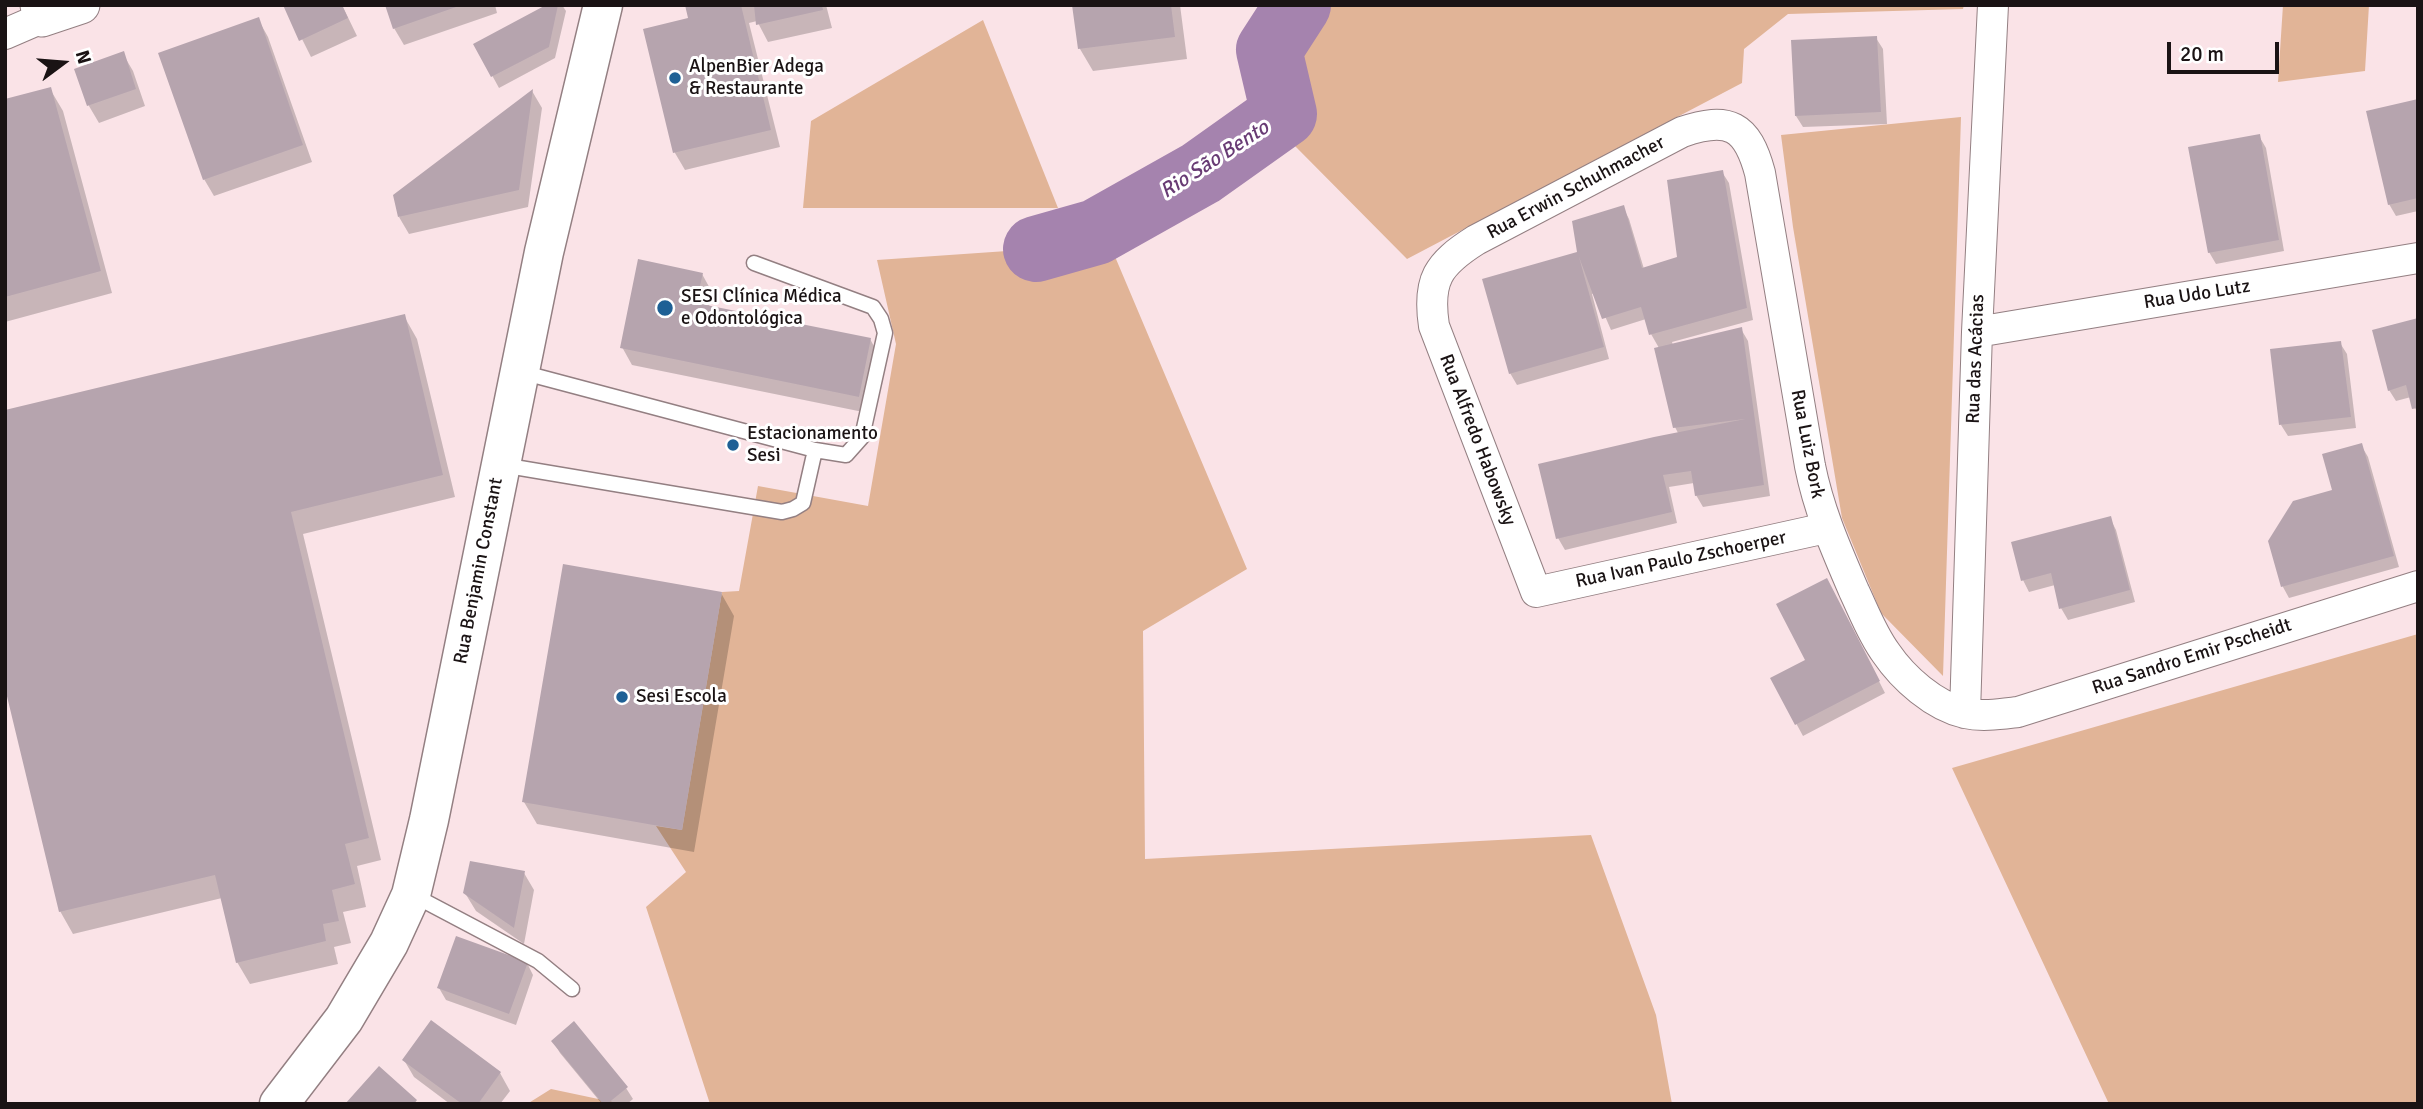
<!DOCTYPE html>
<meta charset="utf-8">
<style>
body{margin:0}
#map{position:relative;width:2423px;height:1109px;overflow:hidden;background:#fae3e7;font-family:Signika,sans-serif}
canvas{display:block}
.frame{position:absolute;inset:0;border:7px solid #1a1314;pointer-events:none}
.north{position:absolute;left:28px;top:28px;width:70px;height:70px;-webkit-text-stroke:5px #fff;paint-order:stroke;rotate:74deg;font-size:19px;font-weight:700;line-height:28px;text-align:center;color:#1a1314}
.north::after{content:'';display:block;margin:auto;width:24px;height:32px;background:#1a1314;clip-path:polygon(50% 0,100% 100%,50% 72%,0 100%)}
.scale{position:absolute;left:2167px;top:42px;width:112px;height:32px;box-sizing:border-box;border:4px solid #1a1314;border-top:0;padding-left:9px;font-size:21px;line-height:24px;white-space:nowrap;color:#1a1314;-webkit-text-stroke:5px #fff;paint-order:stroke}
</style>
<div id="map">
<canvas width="2423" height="1109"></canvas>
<div class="frame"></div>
<div class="north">N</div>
<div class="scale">20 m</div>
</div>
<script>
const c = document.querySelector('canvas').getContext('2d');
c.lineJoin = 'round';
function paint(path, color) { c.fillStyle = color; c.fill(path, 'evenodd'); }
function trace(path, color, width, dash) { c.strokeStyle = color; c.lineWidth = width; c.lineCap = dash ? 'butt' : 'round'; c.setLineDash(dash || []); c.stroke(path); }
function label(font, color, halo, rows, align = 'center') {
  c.font = font + ' Signika,sans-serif'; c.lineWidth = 6; c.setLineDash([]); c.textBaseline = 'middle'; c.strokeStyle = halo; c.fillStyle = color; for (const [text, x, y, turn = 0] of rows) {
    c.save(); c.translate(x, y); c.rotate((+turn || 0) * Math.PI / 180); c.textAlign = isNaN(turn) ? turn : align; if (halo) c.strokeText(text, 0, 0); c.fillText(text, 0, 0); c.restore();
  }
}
paint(new Path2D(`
 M 1330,5 L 1964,5 L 1963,9 L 1788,14 L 1744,49 L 1742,83 L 1407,259 L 1295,146 L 1312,113 L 1297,61 Z
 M 2283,5 L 2369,5 L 2365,71 L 2278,82 Z
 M 983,20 L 1058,208 L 803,208 L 811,121 Z
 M 1961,117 L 1943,676 L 1881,613 L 1842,518 L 1793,227 L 1781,135 Z
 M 1108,240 L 1247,569 L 1143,631 L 1145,859 L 1591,835 L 1656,1015 L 1672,1104 L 710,1104 L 646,907 L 686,872 L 656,826 L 682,830 L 722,592 L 739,591 L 758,486 L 868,506 L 896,344 L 877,260 L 1036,249 Z
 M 2418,634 L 2418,1104 L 2109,1104 L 1952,768 Z
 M 551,1089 L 622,1104 L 527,1104 Z`), '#e1b497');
paint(new Path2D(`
 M 285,5 L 342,5 L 357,36 L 311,57 Z
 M 386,5 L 495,5 L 497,13 L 404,45 L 394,28 Z
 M 550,5 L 562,5 L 566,11 L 555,58 L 499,88 L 475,44 Z
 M 687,5 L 826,5 L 832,28 L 768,42 L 757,21 L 749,23 L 780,147 L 685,170 L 675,153 L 645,30 L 690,19 Z
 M 1074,5 L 1180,5 L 1187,59 L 1093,71 L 1080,49 Z
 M 258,19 L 268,37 L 312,162 L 214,196 L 204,179 Z
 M 1876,38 L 1883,49 L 1887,124 L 1803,127 L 1796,116 Z
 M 123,54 L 133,71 L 145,106 L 99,123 L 89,106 L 77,70 Z
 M 50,89 L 63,111 L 112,293 L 5,322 L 5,101 Z
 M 532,91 L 542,108 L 528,207 L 409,234 L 399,217 Z
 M 2418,101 L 2418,211 L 2396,216 L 2389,204 Z
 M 2259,136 L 2266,148 L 2284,251 L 2216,264 L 2209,252 Z
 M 1722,172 L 1729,183 L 1753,320 L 1672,342 L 1673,345 L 1741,329 L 1748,341 L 1770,496 L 1703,507 L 1696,495 L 1694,483 L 1669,487 L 1677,523 L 1565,550 L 1558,538 L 1679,435 L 1675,427 L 1659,348 L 1651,334 L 1646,319 L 1611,330 L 1595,293 L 1592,294 L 1609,359 L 1517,385 L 1510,373 L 1579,254 L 1623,207 L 1629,219 L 1644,269 L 1678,258 Z
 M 702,274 L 712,292 L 709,307 L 870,339 L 880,357 L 868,413 L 632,365 L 622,347 Z
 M 404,316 L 417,339 L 455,497 L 303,534 L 381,860 L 357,866 L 366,907 L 343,912 L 351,943 L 334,947 L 338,964 L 250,984 L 237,962 L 222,898 L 73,934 L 60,911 L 5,681 Z
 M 2418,320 L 2418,415 L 2411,397 L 2396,401 L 2389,390 Z
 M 2340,343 L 2347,354 L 2356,428 L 2288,436 L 2281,425 Z
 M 2361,445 L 2368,457 L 2399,567 L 2289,598 L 2283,587 L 2270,541 L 2334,491 Z
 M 2110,518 L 2116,530 L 2135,602 L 2068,620 L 2061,608 L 2055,585 L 2029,592 L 2023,580 Z
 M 1833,591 L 1885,693 L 1803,736 L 1772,679 L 1807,660 Z
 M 721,593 L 734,616 L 694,852 L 537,824 L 524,802 Z
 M 524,873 L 534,890 L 524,944 L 476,911 L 465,893 Z
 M 527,963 L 533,975 L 516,1025 L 446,1000 L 439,988 Z
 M 553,1041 L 626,1088 L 633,1099 L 627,1104 L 602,1104 L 560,1053 Z
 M 404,1060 L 500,1073 L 510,1091 L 500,1104 L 450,1104 L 414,1077 Z`), '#0003');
trace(new Path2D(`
 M 1036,249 L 1096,232 L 1201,173 L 1284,114 L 1269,50 L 1298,5`), '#a583ae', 66);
paint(new Path2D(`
 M 283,5 L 342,5 L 348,18 L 299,41 Z
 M 385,5 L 459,5 L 459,6 L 393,29 Z
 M 546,5 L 558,5 L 549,47 L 491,77 L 473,44 Z
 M 685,5 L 741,5 L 771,130 L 673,153 L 643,29 L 688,18 Z
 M 754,5 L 822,5 L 823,10 L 756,25 Z
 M 1072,5 L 1171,5 L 1175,37 L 1078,49 Z
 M 259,17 L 303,145 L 203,180 L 158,53 Z
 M 1877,36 L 1881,112 L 1795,116 L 1791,40 Z
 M 124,51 L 136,89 L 87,106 L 74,69 Z
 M 51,87 L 101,271 L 5,297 L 5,99 Z
 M 533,89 L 519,190 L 398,217 L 393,195 Z
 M 2418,99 L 2418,198 L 2388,205 L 2366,111 Z
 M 2260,134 L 2279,240 L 2208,253 L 2188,147 Z
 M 1723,170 L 1747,308 L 1649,335 L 1641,307 L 1602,319 L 1579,257 L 1604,347 L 1509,374 L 1482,279 L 1577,252 L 1572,221 L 1624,205 L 1642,268 L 1677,257 L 1667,180 Z
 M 638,259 L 703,273 L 696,303 L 871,338 L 859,397 L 620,348 Z
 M 405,314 L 443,475 L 291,512 L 369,838 L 345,844 L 355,884 L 332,890 L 339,921 L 323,924 L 326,941 L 236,963 L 215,875 L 59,912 L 5,688 L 5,410 Z
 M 2418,318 L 2418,408 L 2412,409 L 2406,385 L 2388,391 L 2372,330 Z
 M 1742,327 L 1764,485 L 1695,496 L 1691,471 L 1663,475 L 1672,512 L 1556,539 L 1538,464 L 1654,437 L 1745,419 L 1673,428 L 1654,348 Z
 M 2341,341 L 2351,417 L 2279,425 L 2270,349 Z
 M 2362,443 L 2394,556 L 2281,587 L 2268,541 L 2293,501 L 2332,490 L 2322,454 Z
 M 2111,516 L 2130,590 L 2059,609 L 2051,573 L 2021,581 L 2011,542 Z
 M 563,564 L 722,592 L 682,830 L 522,802 Z
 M 1827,578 L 1880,681 L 1795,725 L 1770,678 L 1805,660 L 1776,604 Z
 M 470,861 L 525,871 L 514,928 L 463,893 Z
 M 456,936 L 528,962 L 509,1014 L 437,988 Z
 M 431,1020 L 501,1072 L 478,1104 L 462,1104 L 402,1060 Z
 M 574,1021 L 628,1087 L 607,1104 L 603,1104 L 551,1041 Z
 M 379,1066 L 417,1100 L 414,1104 L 345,1104 Z`), '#b6a4ae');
const service = new Path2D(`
 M 754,263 L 873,307 L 881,319 L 885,333 L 862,437 L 846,455 L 815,450
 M 502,465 L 782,512 L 793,509 L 803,503 L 815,450 L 521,372
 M 413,895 L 538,961 L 572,989`);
const minor = new Path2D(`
 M 5,34 L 42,18
 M 1977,332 L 2418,258
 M 1826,528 L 1536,592 L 1434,326 C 1427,280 1438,264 1476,240 L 1682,132 C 1729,116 1747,125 1760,173 L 1810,466 C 1819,511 1836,549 1854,591 C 1864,612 1872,634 1886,653 C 1903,678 1934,706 1965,713 C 1982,717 2001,714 2018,712 L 2418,586
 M 1965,713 L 1977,332 L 1993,5`);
const tertiary = new Path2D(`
 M 39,5 L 42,18 L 81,5`);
const secondary = new Path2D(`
 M 279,1104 L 344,1019 L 389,943 L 411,895 L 429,820 L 544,252 L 603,5`);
trace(service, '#937f82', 17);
trace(minor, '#937f82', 32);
trace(tertiary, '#937f82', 39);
trace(secondary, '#937f82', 41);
trace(service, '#fff', 14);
trace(minor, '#fff', 30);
trace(tertiary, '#fff', 37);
trace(secondary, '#fff', 38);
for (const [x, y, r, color] of [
 [675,78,7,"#1e6095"],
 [665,308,9,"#1e6095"],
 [733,445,7,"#1e6095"],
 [622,697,7,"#1e6095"]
]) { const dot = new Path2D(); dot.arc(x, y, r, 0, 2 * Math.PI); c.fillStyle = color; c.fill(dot); trace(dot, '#fff', 2.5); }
label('19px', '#1a1314', '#fff', [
 ["AlpenBier Adega",689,67],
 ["& Restaurante",689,89],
 ["SESI Clínica Médica",681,297],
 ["e Odontológica",681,319],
 ["Estacionamento",747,434],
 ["Sesi",747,456],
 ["Sesi Escola",636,697]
], 'left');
label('19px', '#1a1314', '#fff', [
 ["Rua Erwin Schuhmacher",1576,188,-28],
 ["Rua Udo Lutz",2197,295,-9],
 ["Rua das Acácias",1976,359,-88],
 ["Rua Alfredo Habowsky",1477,440,69],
 ["Rua Luiz Bork",1807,444,79],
 ["Rua Ivan Paulo Zschoerper",1681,560,-12],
 ["Rua Benjamin Constant",479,571,-79],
 ["Rua Sandro Emir Pscheidt",2192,657,-18]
]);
label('italic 21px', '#683b74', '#fff', [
 ["Rio São Bento",1215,160,-33]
]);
</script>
